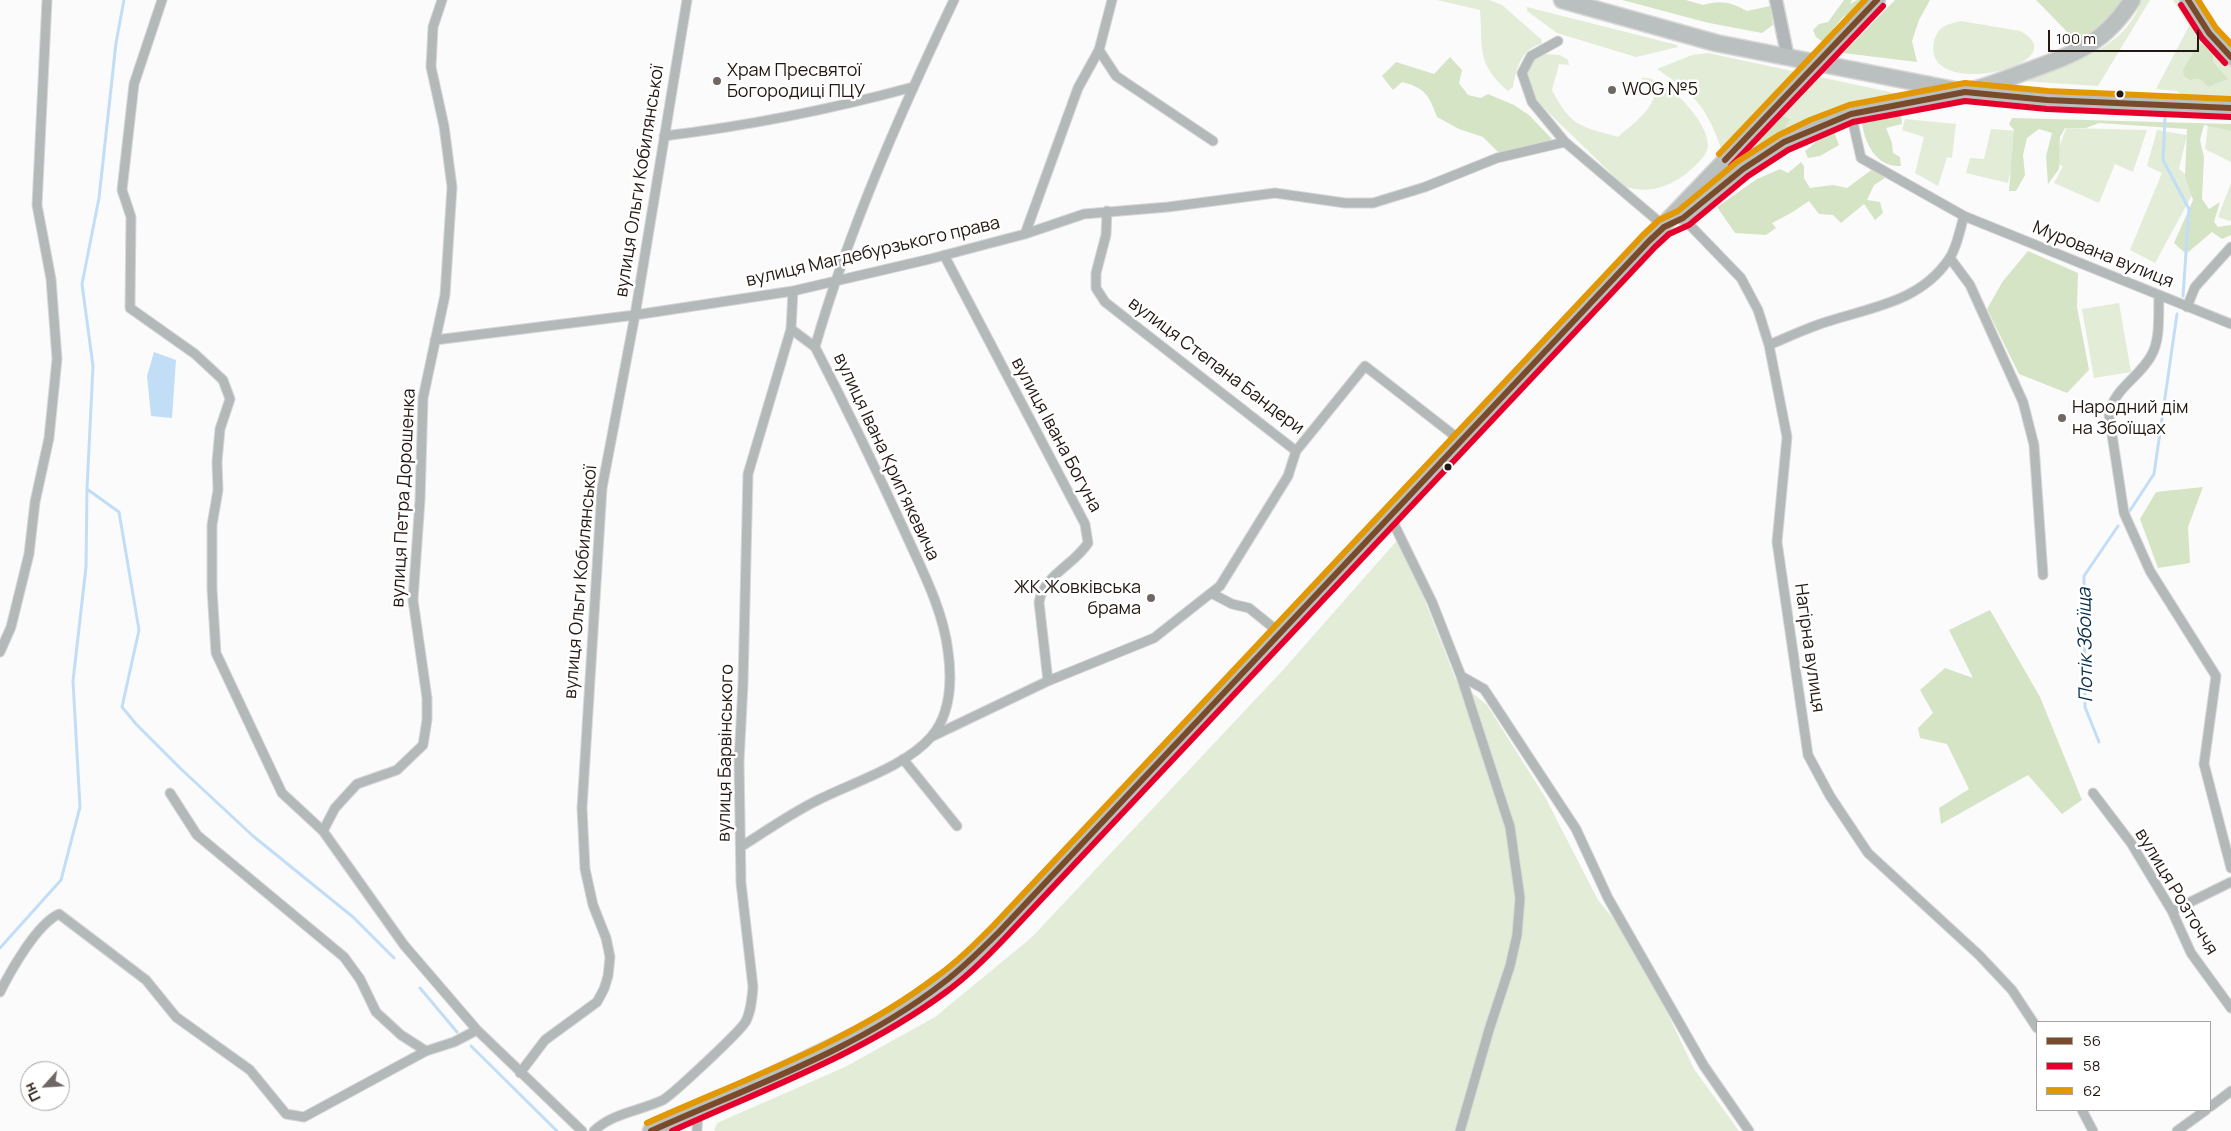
<!DOCTYPE html>
<meta charset="utf-8">
<style>
body{margin:0}
#map{position:relative;width:2231px;height:1131px;overflow:hidden;background:#fbfbfb;font-family:Manrope,sans-serif}
canvas{display:block}
.legend{position:absolute;left:2036px;top:1021px;width:175px;height:90px;box-sizing:border-box;background:#fff;border:1px solid #a7a3a1;margin:0;padding:6px 9px;list-style:none;font-size:15px;color:#241813}
.legend li{display:flex;align-items:center;gap:10px;height:25px}
.legend b{width:25px;border:1px solid #a7a3a1}
.north{position:absolute;left:20px;top:1061px;width:50px;height:50px;box-sizing:border-box;background:#fff;border:1px solid #a7a3a1;border-radius:50%;rotate:244deg;font-size:14px;font-weight:700;line-height:20px;text-align:center;color:#241813}
.north::after{content:'';display:block;margin:auto;width:18px;height:22px;background:#6f6764;clip-path:polygon(50% 0,100% 100%,50% 72%,0 100%)}
.scale{position:absolute;left:2048px;top:30px;width:151px;height:22px;box-sizing:border-box;border:2px solid #241813;border-top:0;padding-left:6px;font-size:15px;line-height:18px;white-space:nowrap;color:#241813;-webkit-text-stroke:4px #fff;paint-order:stroke}
</style>
<div id="map">
<canvas width="2231" height="1131"></canvas>
<ul class="legend">
<li><b style="height:6px;background:#7a4b2a"></b>56</li>
<li><b style="height:6px;background:#e4002b"></b>58</li>
<li><b style="height:6px;background:#e29802"></b>62</li>
</ul>
<div class="north">Пн</div>
<div class="scale">100 m</div>
</div>
<script>
const c = document.querySelector('canvas').getContext('2d');
c.lineJoin = 'round';
function paint(path, color) { c.fillStyle = color; c.fill(path, 'evenodd'); }
function trace(path, color, width, dash) { c.strokeStyle = color; c.lineWidth = width; c.lineCap = dash ? 'butt' : 'round'; c.setLineDash(dash || []); c.stroke(path); }
function label(font, color, halo, rows, align = 'center') {
  c.font = font + ' Manrope,sans-serif'; c.lineWidth = 5; c.setLineDash([]); c.textBaseline = 'middle'; c.strokeStyle = halo; c.fillStyle = color; for (const [text, x, y, turn = 0] of rows) {
    c.save(); c.translate(x, y); c.rotate((+turn || 0) * Math.PI / 180); c.textAlign = isNaN(turn) ? turn : align; if (halo) c.strokeText(text, 0, 0); c.fillText(text, 0, 0); c.restore();
  }
}
paint(new Path2D(`
 M 1437,0 L 1489,0 L 1502,5 L 1542,40 L 1541,44 C 1521,49 1516,69 1513,87 L 1508,91 C 1476,63 1483,49 1480,10 Z
 M 2141,0 L 2150,0 L 2098,86 L 2021,81 C 2064,65 2127,51 2141,0 Z
 M 2173,0 L 2179,0 L 2200,33 L 2231,67 L 2231,97 L 2184,97 L 2177,91 L 2156,89 L 2189,26 Z
 M 1527,7 L 1677,45 L 1678,47 L 1636,57 L 1557,33 L 1527,11 Z
 M 1961,21 L 2020,31 C 2082,64 1921,103 1934,42 C 1937,27 1947,24 1961,21 Z
 M 1708,53 L 1913,97 L 1865,105 L 1716,182 L 1806,92 L 1786,87 L 1723,154 C 1708,109 1697,96 1657,69 L 1692,55 Z
 M 1544,54 L 1560,55 L 1568,60 L 1569,65 L 1559,64 L 1552,90 C 1571,127 1580,126 1618,137 C 1632,124 1655,110 1655,89 L 1641,78 C 1665,75 1708,121 1708,145 C 1708,153 1699,162 1694,167 C 1674,185 1650,196 1624,186 L 1543,107 L 1530,90 L 1526,73 L 1532,60 Z
 M 1905,119 L 1956,124 L 1952,158 L 1947,157 L 1938,186 L 1915,173 L 1924,137 L 1902,130 Z
 M 2208,125 L 2231,130 L 2231,162 L 2205,149 Z
 M 2066,128 L 2147,130 L 2133,172 L 2115,164 L 2099,203 L 2054,183 L 2063,166 L 2054,163 Z
 M 1991,129 L 2018,131 L 2008,183 L 1966,173 L 1970,158 L 1984,159 Z
 M 2157,130 L 2187,135 L 2179,169 L 2198,184 L 2155,263 L 2130,250 L 2162,173 L 2147,166 Z
 M 2231,183 L 2231,220 L 2230,221 L 2218,217 Z
 M 2119,303 L 2131,372 L 2094,378 L 2082,309 Z
 M 1400,537 L 1456,680 L 1487,705 L 1545,797 L 1598,900 L 1635,945 L 1694,1069 L 1739,1131 L 714,1131 L 717,1123 L 845,1067 L 935,1017 L 1031,938 L 1283,670 Z`), '#e2ecd7');
paint(new Path2D(`
 M 1622,0 L 1686,0 L 1703,5 C 1720,0 1731,2 1747,11 L 1770,6 L 1773,25 L 1762,33 L 1709,23 Z
 M 1844,0 L 1852,0 L 1850,4 L 1857,0 L 1869,0 L 1842,18 L 1823,42 L 1816,37 L 1813,30 L 1819,24 L 1828,22 Z
 M 1895,0 L 1930,0 L 1919,20 L 1912,41 L 1917,62 L 1843,53 Z
 M 2036,0 L 2126,0 L 2115,17 L 2080,45 Z
 M 2210,43 L 2213,51 L 2213,62 L 2228,79 L 2208,87 C 2202,80 2200,77 2190,80 L 2184,76 L 2183,70 L 2198,44 Z
 M 1450,57 L 1462,70 L 1459,83 L 1468,95 L 1481,98 L 1488,94 L 1514,105 L 1529,115 L 1552,139 L 1535,147 L 1502,156 L 1483,137 L 1459,129 L 1437,117 C 1429,95 1425,88 1402,82 L 1393,90 L 1382,76 L 1396,62 L 1434,74 Z
 M 1901,115 L 1902,124 L 1886,128 L 1892,143 L 1893,153 L 1900,157 L 1901,166 C 1877,168 1864,143 1862,122 Z
 M 1782,116 L 1790,119 L 1781,134 L 1759,146 L 1759,136 Z
 M 2012,118 L 2231,124 L 2231,131 L 2204,125 L 2200,140 L 2204,157 L 2202,199 L 2209,209 L 2220,202 L 2214,222 L 2218,227 L 2231,225 L 2231,235 L 2222,239 L 2212,232 L 2186,254 L 2174,243 L 2193,200 L 2185,176 L 2187,129 L 2099,123 L 2086,128 L 2065,128 L 2060,137 L 2059,169 L 2048,184 L 2046,156 L 2052,133 L 2039,129 L 2027,138 L 2023,155 L 2025,175 L 2016,191 L 2009,191 L 2014,130 L 2009,124 Z
 M 1834,132 L 1839,145 L 1820,156 L 1808,158 L 1805,151 L 1822,137 Z
 M 1801,162 L 1804,166 L 1804,178 L 1810,188 L 1833,185 L 1847,188 L 1874,168 L 1885,178 L 1874,185 L 1867,200 L 1880,202 L 1883,213 L 1875,220 L 1864,204 L 1841,223 L 1833,215 L 1819,214 L 1809,201 L 1791,213 L 1772,223 L 1776,228 L 1766,235 L 1735,233 L 1717,207 L 1757,179 L 1780,169 L 1788,173 Z
 M 2028,251 L 2078,273 L 2077,307 L 2089,370 L 2067,393 L 2019,374 L 1987,309 L 2003,281 Z
 M 2203,487 L 2188,527 L 2190,563 L 2158,568 L 2140,519 L 2156,492 Z
 M 1990,610 L 2040,697 L 2082,800 L 2062,814 L 2028,775 L 1941,824 L 1939,808 L 1969,789 L 1947,744 L 1920,738 L 1918,728 L 1933,713 L 1920,690 L 1945,668 L 1973,678 L 1949,630 Z`), '#d5e4c5');
paint(new Path2D(`
 M 154,352 L 176,360 L 172,418 L 151,416 L 147,376 Z`), '#c2def7');
trace(new Path2D(`
 M 124,0 L 116,43 L 99,198 L 82,284 L 93,366 L 87,489 L 119,512 L 139,630 L 122,707 L 136,724 L 181,769 L 253,836 L 353,917 L 394,958
 M 2165,118 L 2163,160 L 2189,209 L 2183,296
 M 2129,512 L 2154,474 L 2177,314
 M 2099,742 L 2085,707 L 2084,576 L 2118,526
 M 0,948 L 61,880 L 80,807 L 73,681 L 86,567 L 87,489
 M 420,988 L 457,1032
 M 471,1046 L 557,1131`), '#c2def7', 3);
const street = new Path2D(`
 M 162,0 L 134,84 L 122,190 L 131,217 L 130,308 L 195,354 L 223,380 L 230,399 L 220,429 L 217,462 L 218,490 L 212,525 L 212,589 L 216,653 L 282,793 L 323,831 L 404,945 L 477,1030 L 582,1131
 M 1558,41 L 1531,56 L 1522,73 L 1532,102 L 1565,142 L 1664,226
 M 1099,50 L 1116,76 L 1213,141
 M 1851,114 L 1861,158 L 1964,216 L 2231,324
 M 664,136 C 747,126 832,109 913,87
 M 1107,211 L 1106,235 L 1096,273 L 1096,288 L 1105,302 L 1296,451
 M 1683,218 L 1741,278 L 1758,310 L 1769,345 L 1787,437 L 1777,542 L 1808,755 L 1830,796 L 1868,853 L 1979,955 L 2012,990 L 2037,1028
 M 1025,234 L 1078,88 L 1099,50 L 1112,0
 M 944,255 L 1085,524 L 1088,543 C 1074,565 1044,575 1039,602 L 1048,681
 M 1950,258 L 1970,285 L 2023,402 L 2034,445 L 2043,575
 M 2159,296 C 2158,315 2161,339 2151,356 C 2139,378 2113,389 2109,415 L 2124,513 L 2150,571 L 2216,676 L 2204,764 L 2231,868
 M 2187,307 L 2195,287 L 2231,247
 M 791,329 L 793,291
 M 435,340 L 635,315 L 793,291 L 930,259 L 1025,234 L 1084,214 L 1168,207 L 1275,193 L 1345,203 L 1373,203 L 1425,187 L 1497,158 L 1565,142
 M 1769,345 C 1788,337 1807,328 1826,322 C 1872,307 1920,302 1949,259 C 1957,248 1960,229 1964,216
 M 1390,516 L 1432,602 L 1461,676 L 1510,827 L 1520,898 L 1517,935 L 1510,966 L 1489,1030 L 1460,1131
 M 1211,593 L 1220,586 L 1288,476 L 1296,451 L 1365,366 L 1460,440
 M 0,652 L 11,627 L 29,554 L 35,502 L 49,438 L 57,359 L 51,279 L 37,205 L 47,0
 M 1461,676 L 1484,689 L 1576,829 L 1608,898 L 1704,1066 L 1749,1131
 M 931,737 L 1048,681 L 1154,638 L 1211,593 L 1232,604 L 1249,608 L 1280,633
 M 903,759 L 957,826
 M 170,793 L 197,835 L 344,957 L 360,979 L 376,1012 L 401,1035 L 426,1051
 M 2093,793 L 2131,843 L 2172,911 L 2191,953 L 2231,1008
 M 323,831 L 335,808 L 357,784 L 397,770 L 423,745 L 427,720 L 427,698 L 413,600 L 420,500 L 423,398 L 445,295 L 452,187 L 444,126 L 431,67 L 433,27 L 442,0
 M 742,846 C 766,831 790,814 816,801 C 851,783 905,767 931,737 C 951,714 952,680 948,651 C 943,609 921,568 904,530 C 876,469 846,407 815,347 C 849,229 901,111 954,0
 M 2172,911 L 2231,882
 M 0,992 C 11,970 37,924 59,914 L 146,980 L 176,1017 L 250,1070 L 286,1114 L 304,1117 L 426,1051 L 454,1042 L 477,1030
 M 520,1073 L 545,1040 L 597,1002 L 604,989 L 608,976 L 610,957 L 606,938 L 593,905 L 585,869 L 582,808 L 602,488 L 635,315 L 687,0
 M 2210,1107 L 2231,1091
 M 2082,1110 L 2093,1131
 M 594,1131 C 612,1113 640,1111 663,1100 C 673,1094 741,1031 746,1021 C 751,1011 752,999 753,987 L 741,883 L 739,762 L 743,684 L 748,474 L 791,329 L 815,347
 M 697,1131 L 698,1111
 M 2177,1131 L 2206,1110`);
const secondary = new Path2D(`
 M 1776,0 L 1788,58`);
const highway = new Path2D(`
 M 1562,0 L 1716,43 L 1965,92 L 2047,100 L 2231,108
 M 2188,0 L 2209,33 L 2231,57
 M 1849,31 L 1877,0
 M 1684,217 C 1725,184 1765,148 1814,127 C 1863,107 1914,105 1965,92 C 1988,87 2010,77 2033,69 C 2077,53 2106,42 2132,0
 M 651,1131 C 705,1106 758,1083 811,1057 C 867,1031 923,1002 970,960 L 1577,315 L 1792,91`);
trace(street, '#d9d7d6', 11);
trace(secondary, '#d9d7d6', 15);
trace(highway, '#d9d7d6', 19);
trace(street, '#b3b8b9', 9);
trace(secondary, '#b1b7b8', 12);
trace(highway, '#bac0c0', 16);
const highwayBridge = new Path2D(`
 M 1792,91 L 1849,31`);
trace(highwayBridge, '#d9d7d6', 19, []);
trace(highwayBridge, '#bac0c0', 16);
trace(new Path2D(`
 M 2188,0 L 2209,33 L 2231,57
 M 1725,160 L 1877,0
 M 651,1131 C 749,1087 857,1050 943,983 C 963,968 981,950 999,932 L 1649,241 L 1664,227 L 1683,218 L 1743,169 L 1784,142 L 1851,114 L 1965,92 L 2047,100 L 2231,108`), '#7a4b2a', 6);
trace(new Path2D(`
 M 2181,5 L 2202,38 L 2225,63
 M 1731,166 L 1883,6
 M 672,1131 C 765,1089 864,1053 946,992 C 968,976 987,957 1005,938 L 1655,247 L 1669,234 L 1689,225 L 1748,176 L 1788,150 L 1853,122 L 1965,101 L 2047,109 L 2231,117`), '#e4002b', 6);
trace(new Path2D(`
 M 2198,0 L 2216,28 L 2231,44
 M 1719,154 L 1865,0
 M 647,1123 C 745,1079 851,1042 936,977 C 957,962 975,944 993,926 L 1643,235 L 1659,220 L 1678,211 L 1737,162 L 1779,135 L 1810,120 L 1849,105 L 1965,83 L 2048,91 L 2231,99`), '#e29802', 6);
for (const [x, y, r, color] of [
 [717,81,5,"#6f6764"],
 [1612,90,5,"#6f6764"],
 [2120,94,4.5,"#241813"],
 [2062,418,5,"#6f6764"],
 [1448,467,4.5,"#241813"],
 [1151,598,5,"#6f6764"]
]) { const dot = new Path2D(); dot.arc(x, y, r, 0, 2 * Math.PI); c.fillStyle = color; c.fill(dot); trace(dot, '#fff', 2); }
label('18px', '#241813', '#fff', [
 ["Храм Пресвятої",727,71],
 ["Богородиці ПЦУ",727,92],
 ["WOG №5",1622,90],
 ["Народний дім",2072,408],
 ["на Збоїщах",2072,429],
 ["ЖК Жовківська",1141,588,"right"],
 ["брама",1141,609,"right"]
], 'left');
label('18px', '#241813', '#fff', [
 ["вулиця Ольги Кобилянської",640,181,-81],
 ["вулиця Магдебурзького права",873,252,-13],
 ["Мурована вулиця",2103,255,22],
 ["вулиця Степана Бандери",1216,366,37],
 ["вулиця Івана Богуна",1056,435,62],
 ["вулиця Івана Крипʼякевича",886,457,65],
 ["вулиця Петра Дорошенка",404,498,-87],
 ["вулиця Ольги Кобилянської",581,582,-85],
 ["Нагірна вулиця",1809,648,82],
 ["вулиця Барвінського",726,753,-89],
 ["вулиця Розточчя",2176,892,59]
]);
label('italic 19px', '#072e4b', '#fff', [
 ["Потік Збоїща",2086,645,-91]
]);
</script>
